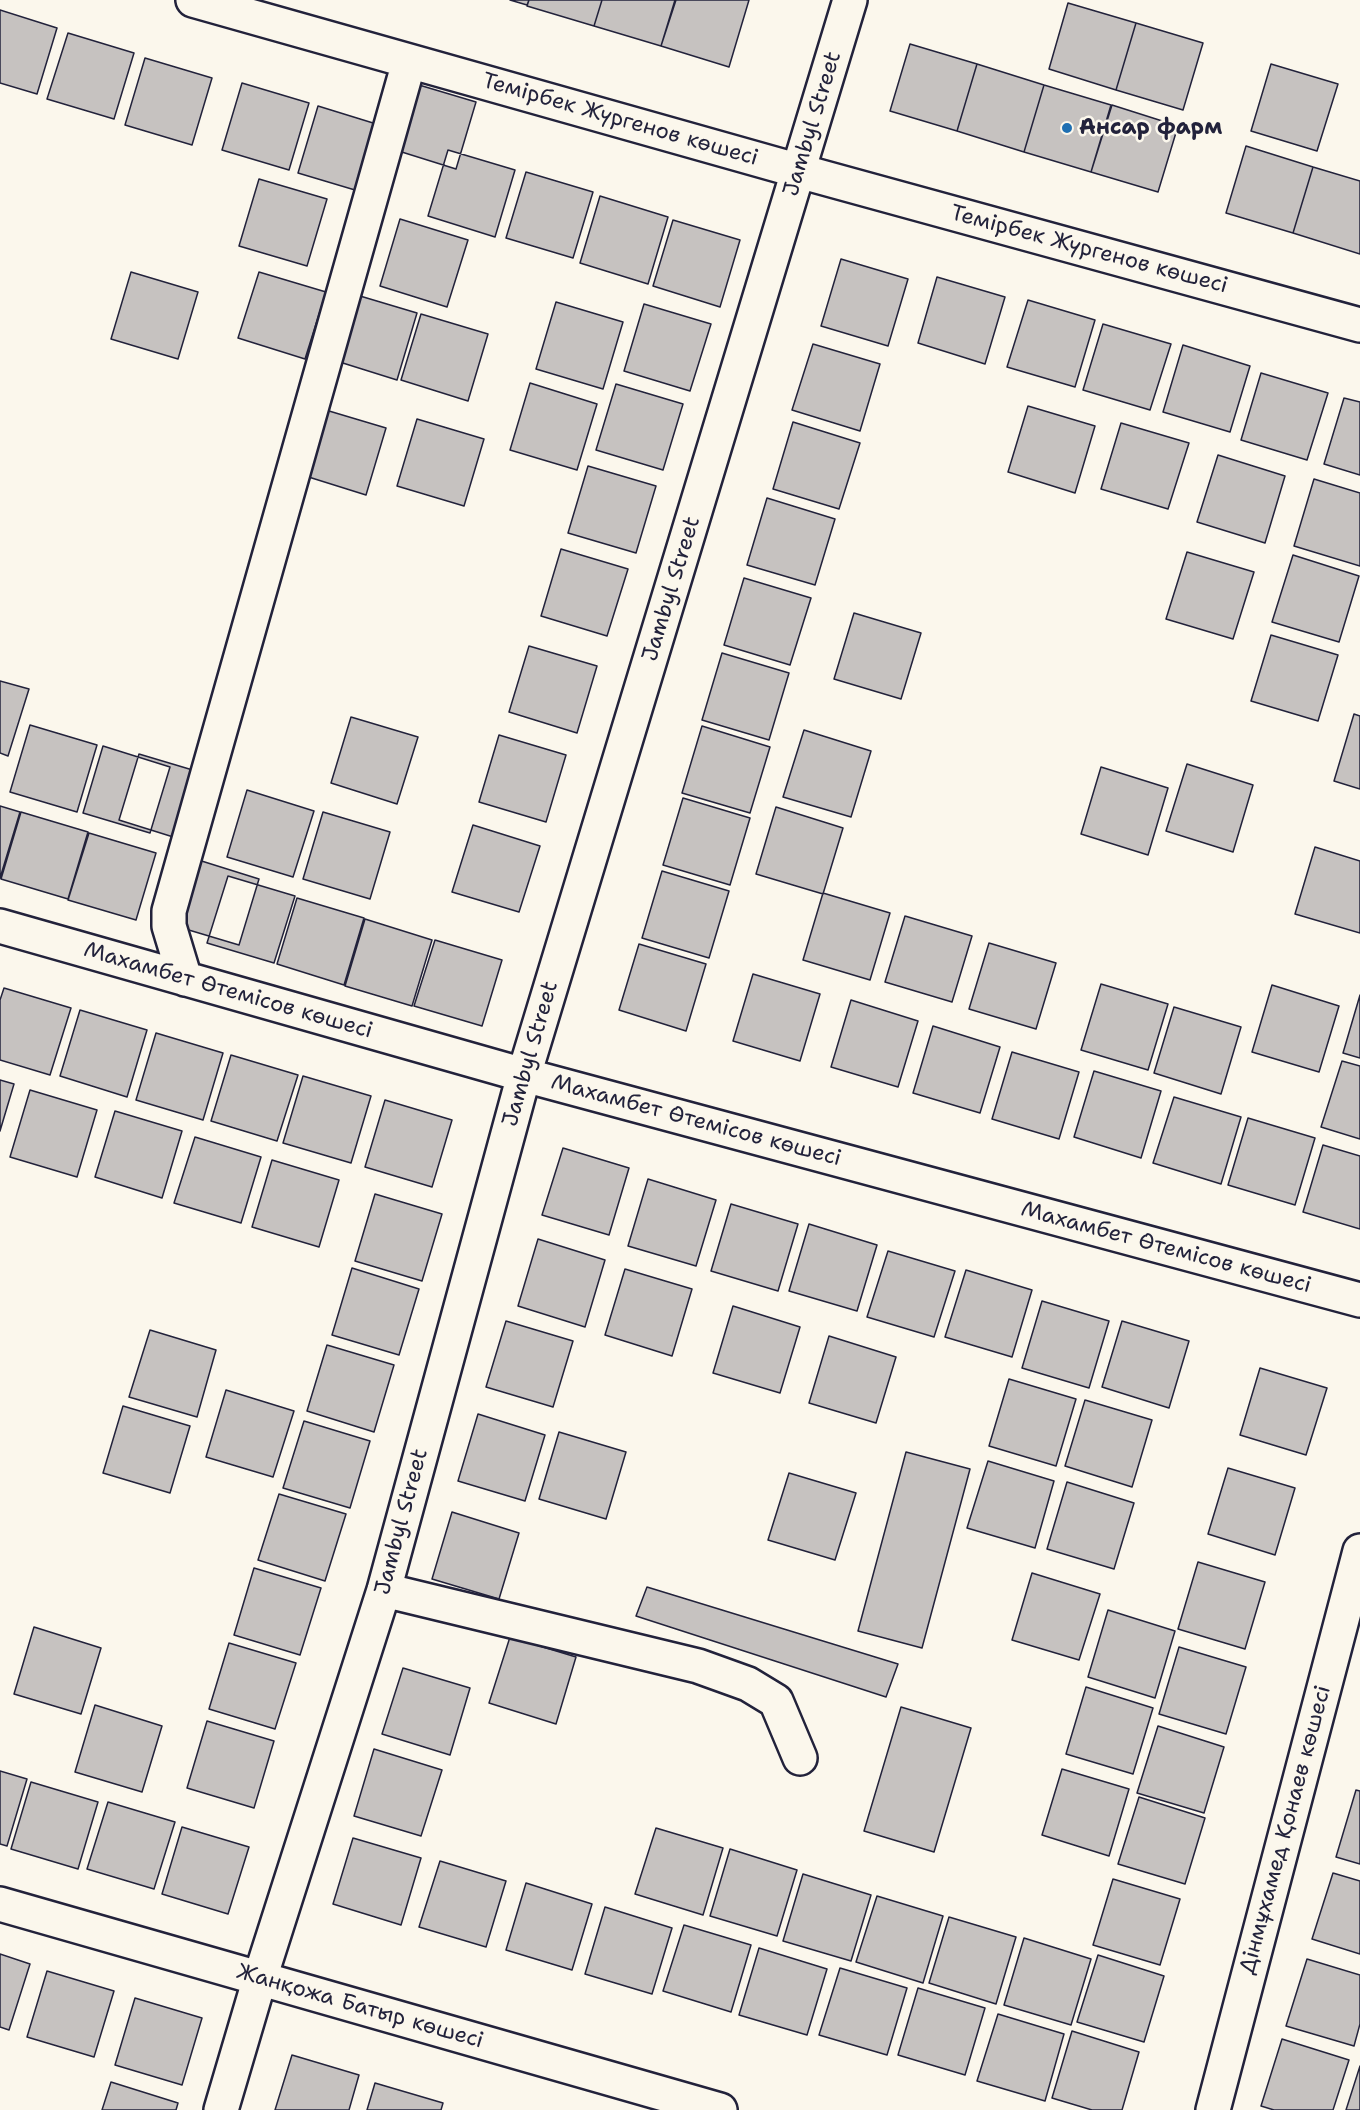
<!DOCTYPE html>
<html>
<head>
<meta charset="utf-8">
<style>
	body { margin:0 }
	canvas { display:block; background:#fbf7ec }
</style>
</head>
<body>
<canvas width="1360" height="2110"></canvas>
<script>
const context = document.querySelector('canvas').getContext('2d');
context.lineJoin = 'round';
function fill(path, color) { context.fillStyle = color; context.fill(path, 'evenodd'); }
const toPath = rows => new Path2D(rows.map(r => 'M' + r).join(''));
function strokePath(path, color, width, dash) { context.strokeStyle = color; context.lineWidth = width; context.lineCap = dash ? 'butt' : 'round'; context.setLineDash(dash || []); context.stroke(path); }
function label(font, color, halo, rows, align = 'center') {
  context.font = font + ' "Shantell Sans",sans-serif'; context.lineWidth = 5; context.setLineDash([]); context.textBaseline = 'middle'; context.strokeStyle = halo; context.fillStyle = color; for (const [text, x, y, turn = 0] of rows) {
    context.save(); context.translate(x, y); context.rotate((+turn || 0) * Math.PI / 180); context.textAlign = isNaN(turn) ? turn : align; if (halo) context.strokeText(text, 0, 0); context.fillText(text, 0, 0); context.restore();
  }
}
const building = toPath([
	[510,0,529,0,527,5,510,0],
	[529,0,602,0,594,26,527,6,529,0],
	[602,0,675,0,661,46,594,26,602,0],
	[676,0,749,0,729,67,661,46,676,0],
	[1068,3,1136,23,1116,90,1049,69,1068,3],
	[0,10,57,28,37,94,0,83,0,10],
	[1136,23,1203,43,1183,110,1116,90,1136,23],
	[68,33,134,53,114,119,47,99,68,33],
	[910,44,977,64,957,131,890,111,910,44],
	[145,58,212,78,192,145,125,125,145,58],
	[977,64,1044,85,1024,152,957,131,977,64],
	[1271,64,1338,84,1317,151,1251,131,1271,64],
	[409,82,476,102,456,169,389,148,409,82],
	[242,83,309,103,289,170,222,150,242,83],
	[1044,85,1111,105,1091,172,1024,152,1044,85],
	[1112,105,1178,126,1158,192,1091,172,1112,105],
	[318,106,386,127,365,193,298,173,318,106],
	[1246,146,1313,167,1293,233,1226,213,1246,146],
	[448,150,515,170,495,237,428,216,448,150],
	[1313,167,1360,181,1360,254,1293,233,1313,167],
	[526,172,593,192,573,258,506,238,526,172],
	[259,179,327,199,307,266,239,246,259,179],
	[600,196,668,217,648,284,580,263,600,196],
	[400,219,468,240,447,307,380,286,400,219],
	[673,220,740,240,720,307,653,286,673,220],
	[841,259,908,279,888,346,821,326,841,259],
	[131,272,198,292,178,359,111,339,131,272],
	[259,272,326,292,305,359,238,338,259,272],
	[937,277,1005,297,985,364,918,343,937,277],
	[350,293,417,313,397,380,330,359,350,293],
	[1028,300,1095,320,1075,387,1007,367,1028,300],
	[556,302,623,322,603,389,536,369,556,302],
	[644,304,711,324,690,391,624,371,644,304],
	[421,314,488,334,468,401,401,380,421,314],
	[1103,324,1171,344,1150,410,1083,390,1103,324],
	[813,344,880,364,860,431,792,410,813,344],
	[1183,345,1250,366,1230,432,1163,412,1183,345],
	[1261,373,1328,393,1307,460,1241,440,1261,373],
	[530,383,597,404,577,470,510,450,530,383],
	[616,384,683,404,663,470,596,450,616,384],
	[1344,398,1360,402,1360,475,1324,464,1344,398],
	[1028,406,1095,426,1075,493,1008,472,1028,406],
	[319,408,386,428,366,495,299,474,319,408],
	[417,419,484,439,464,506,397,486,417,419],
	[793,422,860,443,839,509,773,489,793,422],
	[1121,423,1189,443,1168,509,1101,489,1121,423],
	[1218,455,1285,476,1265,543,1197,522,1218,455],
	[588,466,656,486,636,553,568,533,588,466],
	[1314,479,1360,493,1360,566,1294,546,1314,479],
	[767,498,835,519,815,585,747,565,767,498],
	[561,549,628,569,607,636,541,616,561,549],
	[1187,552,1254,572,1233,639,1166,619,1187,552],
	[1293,555,1359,576,1339,642,1272,622,1293,555],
	[744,578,811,598,790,665,724,645,744,578],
	[854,613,921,633,901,699,834,679,854,613],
	[1271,635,1338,655,1318,721,1251,701,1271,635],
	[529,646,597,666,577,733,509,712,529,646],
	[722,653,789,673,769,740,702,720,722,653],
	[0,681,29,689,8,756,0,753,0,681],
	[1354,714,1360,716,1360,789,1334,781,1354,714],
	[351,717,418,737,397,804,331,783,351,717],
	[30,725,97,745,77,812,10,792,30,725],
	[702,726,770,747,750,813,682,793,702,726],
	[804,730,871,751,851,817,783,797,804,730],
	[499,735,566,755,546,822,479,802,499,735],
	[103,746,170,767,150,833,83,813,103,746],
	[139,754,206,774,186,841,119,820,139,754],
	[1187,764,1253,785,1233,852,1166,831,1187,764],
	[1101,767,1168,788,1148,855,1081,834,1101,767],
	[247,790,314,811,293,877,227,857,247,790],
	[683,798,750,818,730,885,663,865,683,798],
	[0,806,20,812,0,878,0,806],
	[776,807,843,828,823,894,756,874,776,807],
	[21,812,88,832,68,899,1,879,21,812],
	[323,812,390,832,370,899,303,879,323,812],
	[473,825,540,846,519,912,452,892,473,825],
	[89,833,156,853,136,920,68,900,89,833],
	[1315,847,1360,861,1360,933,1295,914,1315,847],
	[192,858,259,879,239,945,172,925,192,858],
	[662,871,729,891,709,958,642,938,662,871],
	[228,876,295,896,274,963,207,943,228,876],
	[823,893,890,913,870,980,803,960,823,893],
	[297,898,364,918,344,985,277,964,297,898],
	[905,916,972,936,952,1002,885,982,905,916],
	[365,919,432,940,412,1006,345,986,365,919],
	[435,940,502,960,482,1026,414,1006,435,940],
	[989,943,1056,963,1036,1029,969,1009,989,943],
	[639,944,706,964,686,1031,619,1010,639,944],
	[753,974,820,994,800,1061,733,1041,753,974],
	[1101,984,1168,1004,1148,1070,1081,1050,1101,984],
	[1272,985,1339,1006,1319,1072,1252,1052,1272,985],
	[4,988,71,1008,50,1075,0,1060,0,1000,4,988],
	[1360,995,1360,1058,1343,1053,1360,995],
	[851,1000,918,1021,898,1087,831,1067,851,1000],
	[1174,1007,1241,1027,1221,1094,1154,1073,1174,1007],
	[80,1010,147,1030,127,1097,60,1076,80,1010],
	[933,1026,1000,1047,980,1113,913,1093,933,1026],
	[156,1033,223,1053,203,1120,136,1100,156,1033],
	[1012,1052,1079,1072,1059,1139,992,1119,1012,1052],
	[231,1055,298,1075,277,1141,211,1121,231,1055],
	[1342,1061,1360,1066,1360,1139,1321,1127,1342,1061],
	[1094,1071,1161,1091,1141,1158,1074,1137,1094,1071],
	[303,1076,371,1096,351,1163,283,1143,303,1076],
	[0,1080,14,1084,0,1131,0,1080],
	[30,1090,97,1110,77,1177,10,1157,30,1090],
	[1174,1097,1241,1117,1221,1184,1153,1163,1174,1097],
	[385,1100,452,1120,432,1187,365,1167,385,1100],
	[115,1111,182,1131,162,1198,95,1177,115,1111],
	[1248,1118,1315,1138,1295,1205,1228,1185,1248,1118],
	[195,1137,261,1157,241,1223,174,1203,195,1137],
	[1323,1145,1360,1156,1360,1229,1303,1212,1323,1145],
	[563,1148,629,1168,609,1235,542,1215,563,1148],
	[272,1160,339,1180,319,1247,252,1227,272,1160],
	[648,1179,716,1200,696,1266,628,1246,648,1179],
	[375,1194,442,1214,422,1281,355,1261,375,1194],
	[731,1204,798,1224,778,1291,711,1271,731,1204],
	[809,1224,877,1245,857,1311,789,1291,809,1224],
	[538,1239,605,1260,585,1327,518,1306,538,1239],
	[888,1251,955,1271,934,1337,867,1317,888,1251],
	[352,1268,419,1289,399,1355,332,1335,352,1268],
	[625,1269,692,1289,672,1356,605,1335,625,1269],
	[966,1270,1032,1290,1012,1357,945,1337,966,1270],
	[1042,1301,1109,1321,1089,1388,1022,1368,1042,1301],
	[733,1306,800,1327,780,1393,713,1373,733,1306],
	[506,1321,573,1341,553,1407,486,1387,506,1321],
	[1122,1321,1189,1341,1169,1408,1102,1387,1122,1321],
	[150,1330,216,1350,197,1417,129,1397,150,1330],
	[829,1336,896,1357,876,1423,809,1403,829,1336],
	[327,1345,394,1365,374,1432,307,1411,327,1345],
	[1260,1368,1327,1388,1306,1455,1240,1435,1260,1368],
	[1009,1379,1076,1399,1056,1466,989,1446,1009,1379],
	[226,1390,294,1411,273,1477,206,1457,226,1390],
	[1085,1400,1152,1420,1132,1487,1065,1466,1085,1400],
	[123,1406,190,1426,170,1493,103,1473,123,1406],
	[478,1414,545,1435,525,1501,458,1481,478,1414],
	[304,1421,370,1441,350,1508,283,1488,304,1421],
	[559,1432,626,1452,606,1519,539,1499,559,1432],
	[906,1452,970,1469,922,1648,858,1631,906,1452],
	[988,1461,1054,1481,1035,1548,967,1528,988,1461],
	[1228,1468,1295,1488,1275,1555,1208,1534,1228,1468],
	[789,1473,856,1493,835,1560,768,1540,789,1473],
	[1067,1482,1134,1503,1114,1569,1047,1549,1067,1482],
	[279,1494,346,1514,325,1581,258,1560,279,1494],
	[452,1512,519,1533,499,1599,432,1579,452,1512],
	[1198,1562,1265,1582,1245,1649,1178,1629,1198,1562],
	[254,1568,321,1588,300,1655,234,1635,254,1568],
	[1032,1573,1100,1594,1079,1660,1012,1640,1032,1573],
	[647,1587,898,1664,886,1697,636,1616,647,1587],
	[1108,1610,1175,1631,1155,1698,1088,1677,1108,1610],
	[34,1627,101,1648,81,1714,14,1694,34,1627],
	[510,1637,576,1657,556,1724,489,1703,510,1637],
	[229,1643,296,1663,275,1729,209,1709,229,1643],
	[1179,1647,1246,1667,1226,1734,1159,1714,1179,1647],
	[403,1668,470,1688,450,1755,382,1734,403,1668],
	[1086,1687,1153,1708,1133,1774,1066,1754,1086,1687],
	[95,1705,162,1726,142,1792,75,1772,95,1705],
	[901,1707,971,1728,934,1852,864,1831,901,1707],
	[207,1721,274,1741,254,1808,187,1788,207,1721],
	[1158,1726,1224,1747,1204,1813,1137,1793,1158,1726],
	[374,1749,442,1770,421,1836,354,1816,374,1749],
	[1062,1769,1129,1789,1109,1856,1042,1835,1062,1769],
	[0,1771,27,1779,7,1846,0,1844,0,1771],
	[31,1782,98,1802,78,1869,11,1849,31,1782],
	[1356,1790,1360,1791,1360,1864,1336,1857,1356,1790],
	[1139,1797,1205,1818,1185,1884,1118,1864,1139,1797],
	[108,1802,175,1822,154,1889,87,1869,108,1802],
	[182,1827,249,1847,228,1914,162,1894,182,1827],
	[656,1828,723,1848,703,1915,635,1894,656,1828],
	[353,1838,421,1858,401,1925,333,1904,353,1838],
	[730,1849,797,1870,777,1936,710,1916,730,1849],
	[440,1861,506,1881,486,1947,419,1927,440,1861],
	[1333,1873,1360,1881,1360,1954,1312,1939,1333,1873],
	[803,1874,871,1895,851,1961,783,1941,803,1874],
	[1113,1879,1180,1899,1160,1965,1093,1945,1113,1879],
	[526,1883,592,1904,572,1970,506,1950,526,1883],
	[877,1896,943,1916,923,1983,856,1962,877,1896],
	[605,1907,672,1928,652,1994,585,1974,605,1907],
	[949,1917,1016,1937,996,2004,929,1983,949,1917],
	[684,1925,751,1945,731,2012,663,1991,684,1925],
	[1024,1938,1091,1959,1071,2025,1004,2005,1024,1938],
	[759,1948,827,1969,807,2035,739,2015,759,1948],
	[0,1954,30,1964,9,2030,0,2027,0,1954],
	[1098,1955,1164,1976,1144,2042,1077,2022,1098,1955],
	[1307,1959,1360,1975,1360,2024,1354,2046,1286,2026,1307,1959],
	[840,1968,907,1988,887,2055,819,2035,840,1968],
	[47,1971,114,1991,94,2057,27,2037,47,1971],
	[918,1988,985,2008,965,2075,898,2055,918,1988],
	[135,1998,202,2018,182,2085,115,2065,135,1998],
	[998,2014,1064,2034,1045,2101,977,2081,998,2014],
	[1072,2031,1139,2052,1122,2110,1092,2110,1052,2098,1072,2031],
	[1282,2039,1349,2060,1333,2110,1274,2110,1261,2106,1282,2039],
	[292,2055,359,2075,349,2110,275,2110,292,2055],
	[1360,2066,1360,2110,1346,2110,1360,2066],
	[111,2082,178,2103,176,2110,102,2110,111,2082],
	[375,2083,443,2103,441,2110,367,2110,375,2083]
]);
const street = toPath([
	[193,0,799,171,1360,325],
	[0,926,524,1075,1360,1300],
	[185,979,169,926,169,911,409,62],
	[384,1590,698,1666,748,1684,776,1701,800,1758],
	[221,2110,260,1978,384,1590,524,1075,850,0]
]);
const secondary = toPath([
	[0,1904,720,2110],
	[1213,2110,1360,1551]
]);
const markers = [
	[1067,128,6,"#1f6fb2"]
];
const streetNames = [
	["Темірбек Жүргенов көшесі",620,120,16],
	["Jambyl Street",813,124,-73],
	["Темірбек Жүргенов көшесі",1089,250,15],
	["Jambyl Street",672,589,-73],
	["Махамбет Өтемісов көшесі",228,991,16],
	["Jambyl Street",531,1054,-74],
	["Махамбет Өтемісов көшесі",696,1121,15],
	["Махамбет Өтемісов көшесі",1166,1248,15],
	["Jambyl Street",402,1522,-75],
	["Дінмұхамед Қонаев көшесі",1286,1830,-75],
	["Жанқожа Батыр көшесі",360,2007,16]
];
const poiNames = [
	["Ансар фарм",1079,128]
];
fill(building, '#c6c2c0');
strokePath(building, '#22223b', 1.5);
strokePath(street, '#22223b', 38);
strokePath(secondary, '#22223b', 38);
strokePath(street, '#fbf7ec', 33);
strokePath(secondary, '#fbf7ec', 33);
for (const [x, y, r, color] of markers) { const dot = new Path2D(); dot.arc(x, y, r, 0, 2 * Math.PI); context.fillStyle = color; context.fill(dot); strokePath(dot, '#fbf7ec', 2); }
label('22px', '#22223b', '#fbf7ec', streetNames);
label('bold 22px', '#22223b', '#fbf7ec', poiNames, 'left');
</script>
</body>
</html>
